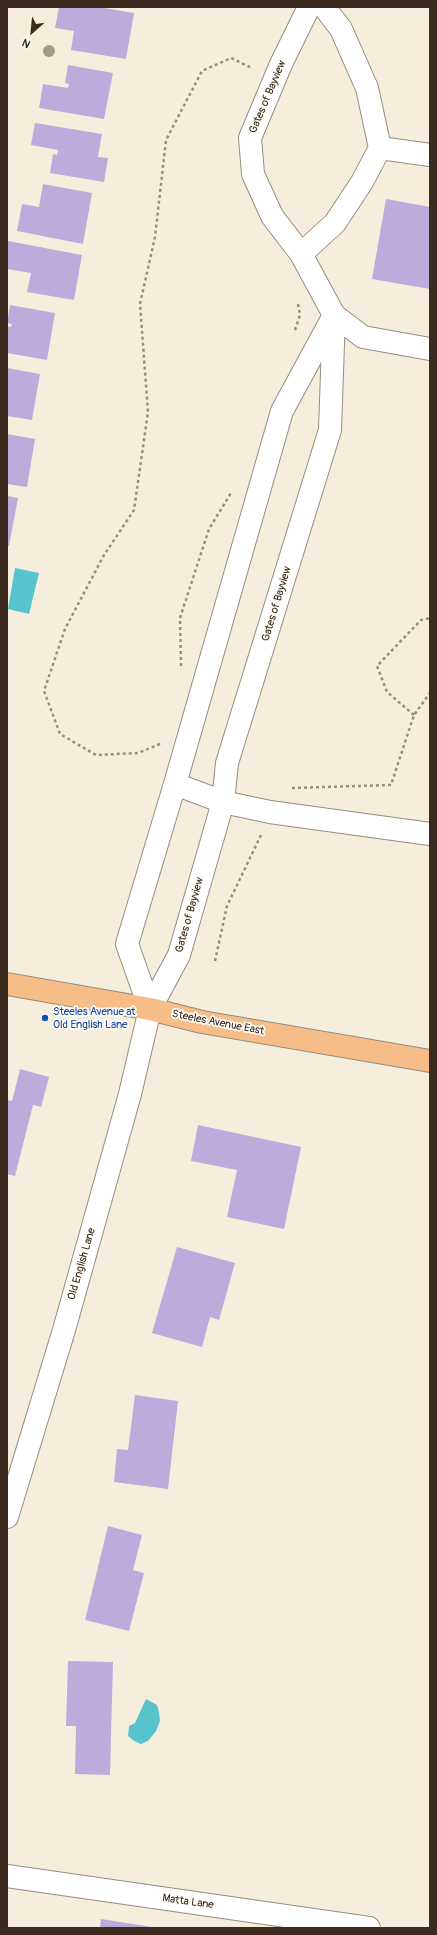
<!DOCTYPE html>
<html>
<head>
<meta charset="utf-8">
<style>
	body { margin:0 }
	#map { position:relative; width:437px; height:1935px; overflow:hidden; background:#f6eedd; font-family:Pangolin,sans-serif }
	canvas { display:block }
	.frame { position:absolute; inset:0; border:8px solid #3b2a1e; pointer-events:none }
	.north { position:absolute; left:12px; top:12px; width:40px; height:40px; -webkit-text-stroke:3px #fdfcf7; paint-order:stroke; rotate:207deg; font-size:11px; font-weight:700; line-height:16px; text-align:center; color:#3b2a1e }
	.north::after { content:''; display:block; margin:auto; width:14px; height:18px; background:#3b2a1e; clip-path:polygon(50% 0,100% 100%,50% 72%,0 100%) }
</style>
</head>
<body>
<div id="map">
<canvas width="437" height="1935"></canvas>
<div class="frame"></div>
<div class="north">N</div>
</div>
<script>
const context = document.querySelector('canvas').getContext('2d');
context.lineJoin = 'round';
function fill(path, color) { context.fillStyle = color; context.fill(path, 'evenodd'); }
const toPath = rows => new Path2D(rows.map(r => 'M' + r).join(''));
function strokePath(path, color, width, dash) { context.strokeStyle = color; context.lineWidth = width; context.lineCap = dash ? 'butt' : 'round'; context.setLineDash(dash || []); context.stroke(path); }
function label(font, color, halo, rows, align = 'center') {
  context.font = font + ' Pangolin,sans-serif'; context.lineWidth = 3.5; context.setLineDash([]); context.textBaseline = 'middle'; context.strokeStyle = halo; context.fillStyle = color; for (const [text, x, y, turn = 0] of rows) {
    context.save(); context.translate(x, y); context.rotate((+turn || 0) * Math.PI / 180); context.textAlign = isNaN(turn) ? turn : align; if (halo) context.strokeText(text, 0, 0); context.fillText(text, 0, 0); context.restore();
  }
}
const water = toPath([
	[15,568,39,573,29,614,8,609],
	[146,1699,157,1705,159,1712,160,1721,156,1731,148,1741,141,1744,134,1741,128,1736,129,1726,135,1723]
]);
const building = toPath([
	[59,7,98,7,134,13,126,59,71,50,74,31,55,28],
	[68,65,113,73,104,119,39,108,43,84,68,88,69,84,65,83],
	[35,123,102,134,98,157,108,158,104,182,50,173,53,154,57,155,58,150,31,145],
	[43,184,92,193,83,244,17,231,22,204,39,207],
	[386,199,430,207,430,289,372,279],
	[8,241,82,255,74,300,27,292,31,273,7,269],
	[10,305,55,313,47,360,7,353,7,327,11,327,12,324,7,323],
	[7,368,40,374,32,420,7,416],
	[7,434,35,439,27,487,7,484],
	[7,496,18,498,9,546,7,546],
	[20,1069,49,1077,41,1107,33,1105,15,1176,7,1174,7,1100,12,1101],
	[198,1125,301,1147,284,1229,227,1217,237,1170,191,1161],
	[177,1247,235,1263,219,1320,210,1317,202,1347,152,1333],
	[135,1395,178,1401,168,1489,114,1482,117,1449,128,1450],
	[108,1526,142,1535,133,1570,144,1573,129,1631,85,1620],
	[68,1661,113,1662,110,1775,75,1774,76,1726,66,1726],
	[101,1919,152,1927,152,1928,100,1928]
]);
const path = toPath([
	[295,330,300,315,298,304],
	[181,666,180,618,209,529,231,493],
	[414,715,387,692,377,666,421,620,430,618],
	[160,744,138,753,96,755,60,734,44,691,65,629,104,555,134,510,148,412,140,304,155,237,166,140,202,71,231,58,252,68],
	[292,788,391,785,414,715,430,693],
	[215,961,227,906,261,835]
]);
const minor = toPath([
	[380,148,430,155],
	[301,254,335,223,362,182,380,148,367,88,341,29,324,7],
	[334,315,363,337,430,349],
	[175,784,223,802,270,812,430,834],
	[150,1009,127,944,175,784,282,411,332,319],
	[7,1517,64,1330,130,1094,150,1009,179,955,223,802,227,763,330,430,334,315,301,254,272,216,253,174,250,138,281,64,309,7],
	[7,1876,369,1928]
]);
const major = toPath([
	[7,984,150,1009,202,1022,430,1061]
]);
const trees = [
	[49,51]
];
const markers = [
	[45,1018,4,"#1a4fb4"]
];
const streetNames = [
	["Gates of Bayview",268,97,-67],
	["Gates of Bayview",277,604,-73],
	["Gates of Bayview",190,915,-74],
	["Steeles Avenue East",218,1023,11],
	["Old English Lane",82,1264,-74],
	["Matta Lane",188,1902,8]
];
const transitNames = [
	["Steeles Avenue at",53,1012],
	["Old English Lane",53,1025]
];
fill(water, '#57c4cd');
fill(building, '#bcacdb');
strokePath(minor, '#988c7e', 24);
strokePath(major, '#988c7e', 24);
strokePath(path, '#988c7e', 2.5, [3, 3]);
strokePath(minor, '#fff', 22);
strokePath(major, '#f7bd88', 22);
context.fillStyle = '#a29d82';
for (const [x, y] of trees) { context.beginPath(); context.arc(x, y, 6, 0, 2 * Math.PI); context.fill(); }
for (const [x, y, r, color] of markers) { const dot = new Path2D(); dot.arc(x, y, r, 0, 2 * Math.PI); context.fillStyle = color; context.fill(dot); strokePath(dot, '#fdfcf7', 1.5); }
label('11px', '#3b2a1e', '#fdfcf7', streetNames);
label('11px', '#164399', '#fdfcf7', transitNames, 'left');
</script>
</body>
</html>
